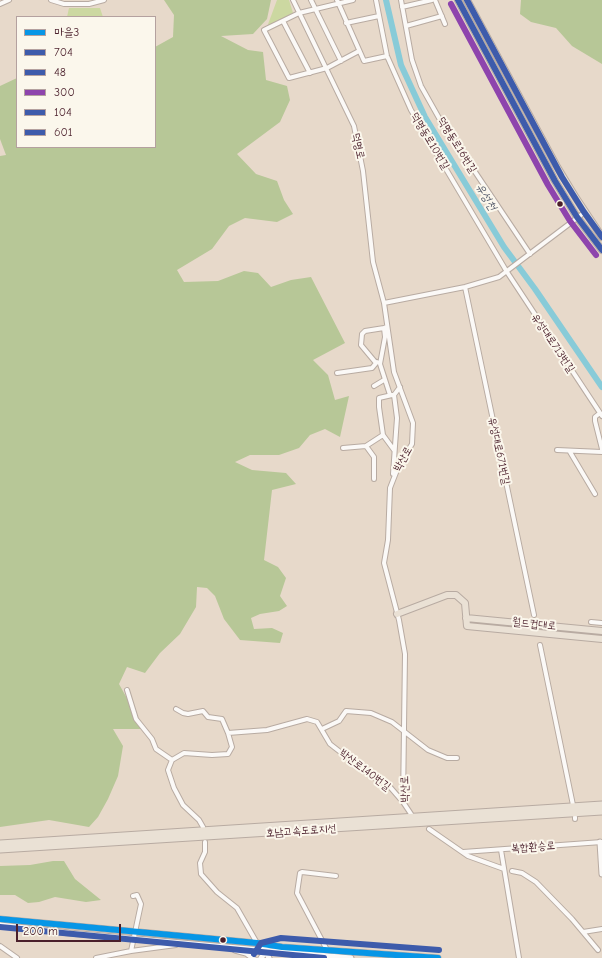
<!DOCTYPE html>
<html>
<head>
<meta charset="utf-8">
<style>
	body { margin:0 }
	#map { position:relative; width:602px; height:958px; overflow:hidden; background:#e7d9ca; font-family:"Comic Neue","Poor Story",sans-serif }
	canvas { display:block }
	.legend { position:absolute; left:16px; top:16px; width:140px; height:132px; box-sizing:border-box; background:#fbf7ec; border:1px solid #b4a19f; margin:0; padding:5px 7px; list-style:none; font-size:12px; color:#4a1f2b }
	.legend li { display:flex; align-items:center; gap:8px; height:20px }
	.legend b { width:20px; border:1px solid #b4a19f }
	.scale { position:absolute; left:16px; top:924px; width:105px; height:18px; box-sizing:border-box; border:2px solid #4a1f2b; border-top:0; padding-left:5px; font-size:12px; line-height:14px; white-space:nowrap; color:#4a1f2b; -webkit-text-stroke:3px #fbf7ec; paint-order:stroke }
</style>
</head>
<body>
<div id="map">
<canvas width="602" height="958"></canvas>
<ul class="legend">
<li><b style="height:5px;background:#0796e6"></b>마을3</li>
<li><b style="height:5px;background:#3d5bab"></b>704</li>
<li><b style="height:5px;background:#3d5bab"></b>48</li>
<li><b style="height:5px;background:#8e44ad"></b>300</li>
<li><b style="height:5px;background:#3d5bab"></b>104</li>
<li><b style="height:5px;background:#3d5bab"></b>601</li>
</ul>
<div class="scale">200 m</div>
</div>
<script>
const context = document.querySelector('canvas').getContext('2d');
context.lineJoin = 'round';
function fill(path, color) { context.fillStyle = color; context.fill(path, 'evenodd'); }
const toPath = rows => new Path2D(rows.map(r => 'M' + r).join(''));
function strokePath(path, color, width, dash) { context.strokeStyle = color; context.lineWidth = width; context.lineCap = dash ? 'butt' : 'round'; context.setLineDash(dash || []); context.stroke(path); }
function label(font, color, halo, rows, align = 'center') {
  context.font = font + ' "Comic Neue","Poor Story",sans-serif'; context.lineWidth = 4; context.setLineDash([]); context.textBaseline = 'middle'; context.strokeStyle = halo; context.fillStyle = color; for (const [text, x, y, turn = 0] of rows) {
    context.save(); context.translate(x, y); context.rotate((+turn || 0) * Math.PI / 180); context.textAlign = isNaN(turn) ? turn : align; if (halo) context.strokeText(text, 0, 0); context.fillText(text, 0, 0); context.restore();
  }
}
const green = toPath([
	[277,0,289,0,293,13,267,27],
	[69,8,100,8,103,17,67,17]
]);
const forest = toPath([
	[164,0,271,0,267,19,253,34,221,36,248,50,263,52,266,80,287,86,290,100,280,122,237,154,256,174,277,181,284,200,293,214,277,222,245,218,229,226,212,249,177,270,184,282,218,281,244,271,258,273,271,287,291,280,311,277,345,343,313,360,328,375,335,400,349,396,340,437,325,429,310,435,299,448,279,455,250,455,235,462,252,470,286,473,296,484,272,490,264,560,278,567,286,578,280,596,287,606,279,611,260,614,251,618,254,629,272,628,283,633,280,643,240,640,224,619,215,596,207,588,197,587,196,607,180,634,160,653,145,673,127,667,119,684,144,729,113,729,123,746,118,776,108,799,98,817,89,827,49,820,0,827,0,156,6,155,0,139,0,86,17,78,17,147,155,147,155,47,173,37,174,15],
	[521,0,602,0,602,64,572,46,556,28,531,22,520,14],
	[53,861,64,861,75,879,101,900,86,902,55,897,39,902,28,903,15,895,0,895,0,866,30,865]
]);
const river = toPath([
	[386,0,401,65,425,117,504,247,535,289,602,387]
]);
const minor = toPath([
	[51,0,64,4,89,4,104,0],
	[293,0,354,126,363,171,373,262,384,303,394,372,413,423,412,444,399,465,390,488,388,540,384,563,399,620,405,654,403,802,411,814],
	[311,0,341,61],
	[337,0,364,61,387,56],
	[353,0,299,13,264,30,289,78,327,68,359,51],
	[376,0,387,56,411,110,507,272,602,416],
	[401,0,412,60,421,86,439,118,530,254],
	[435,0,445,24],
	[0,4,9,0],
	[402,7,432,0],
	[283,21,310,73],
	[346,23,379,16],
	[406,26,442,16],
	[465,287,534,615],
	[384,303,465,287,499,277,585,212],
	[387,327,384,328,385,337,380,364,390,395],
	[376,363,361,345,362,334,365,331,384,328],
	[337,373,372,368,377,362],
	[374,386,384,380],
	[392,395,379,398,379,407,383,435,394,450],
	[600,413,595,417,595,421,602,449],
	[366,446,374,457,374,479],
	[343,448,366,446,383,435],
	[557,450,602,452],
	[570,452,595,494],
	[393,474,397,418,394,395,400,387],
	[591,622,602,623],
	[540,645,573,805],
	[127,690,136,719,152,739,156,749,172,760],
	[176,709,183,713,188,714,203,711,208,717,222,719,228,733],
	[322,729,339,721,346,711,371,713,392,722,428,750,447,758,457,758],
	[575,817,575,819],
	[203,827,199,820,183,805,174,788,168,770,172,760,184,753,212,755,228,754,232,747,228,733,267,730,307,719,317,722,330,744,370,775,390,787,403,802],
	[429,829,468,856,504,869],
	[205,842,205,852,200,863,201,874,217,892,237,908,257,943],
	[501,850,519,958],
	[463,852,602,842],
	[512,871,522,873,536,882,572,919,598,950],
	[583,932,602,929],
	[0,946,17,958],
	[327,950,297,893,300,873,302,872,336,876],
	[131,951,141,904,137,895,133,896],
	[96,958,131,951,176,945,179,943]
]);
const tertiary = toPath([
	[600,842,602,874],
	[0,919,257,943,282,947,438,958],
	[0,925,69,933,351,958],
	[264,948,269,958],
	[235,950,246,953,253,958],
	[261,958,267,950]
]);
const primary = toPath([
	[458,0,555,181,577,217,602,250],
	[467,0,556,165,576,198,602,237],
	[397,614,447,595,456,595,465,603,467,626,602,639],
	[466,618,602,631]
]);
const motorway = toPath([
	[0,844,602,805],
	[0,849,602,811]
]);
const bus1 = toPath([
	[0,919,257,943,282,947,438,958]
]);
const bus2 = toPath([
	[0,927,324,958]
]);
const bus3 = toPath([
	[458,0,555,181,577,217,602,250]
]);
const bus4 = toPath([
	[451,4,548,185,570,221,596,255]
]);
const bus5 = toPath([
	[467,0,562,177,584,212,602,237]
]);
const bus6 = toPath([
	[254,954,261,943,281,938,439,950]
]);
const markers = [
	[560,204,3.5,"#4a1f2b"],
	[223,940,3.5,"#4a1f2b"]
];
const streetNames = [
	["덕명동로10번길",430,141,59],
	["덕명동로16번길",457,145,58],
	["덕명로",358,146,78],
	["유성대로713번길",553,343,56],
	["유성대로671번길",499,451,78],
	["박산로",403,459,-61],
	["월드컵대로",534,624,6],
	["박산로140번길",365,770,37],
	["박산로",405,789,-91],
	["호남고속도로지선",301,831,-4],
	["복합환승로",533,847,-4]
];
const waterNames = [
	["유성천",486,197,59]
];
fill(green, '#ccd8a1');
fill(forest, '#b7c797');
strokePath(river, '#88cbd8', 6);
strokePath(minor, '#b8aba2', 6);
strokePath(tertiary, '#b8aba2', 7);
strokePath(primary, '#b8aba2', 8);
strokePath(motorway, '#b8aba2', 9);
strokePath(minor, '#fbf9f7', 4);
strokePath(tertiary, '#fbf9f7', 5);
strokePath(primary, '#eae1d5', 6);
strokePath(motorway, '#eae1d5', 7);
strokePath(bus1, '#0796e6', 6);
strokePath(bus2, '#3d5bab', 6);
strokePath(bus3, '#3d5bab', 6);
strokePath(bus4, '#8e44ad', 6);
strokePath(bus5, '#3d5bab', 6);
strokePath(bus6, '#3d5bab', 6);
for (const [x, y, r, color] of markers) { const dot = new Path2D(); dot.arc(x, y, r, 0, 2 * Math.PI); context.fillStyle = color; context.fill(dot); strokePath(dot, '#fbf7ec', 1.5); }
label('11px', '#4a1f2b', '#fbf7ec', streetNames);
label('italic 12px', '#52596a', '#fbf7ec', waterNames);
</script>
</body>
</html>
